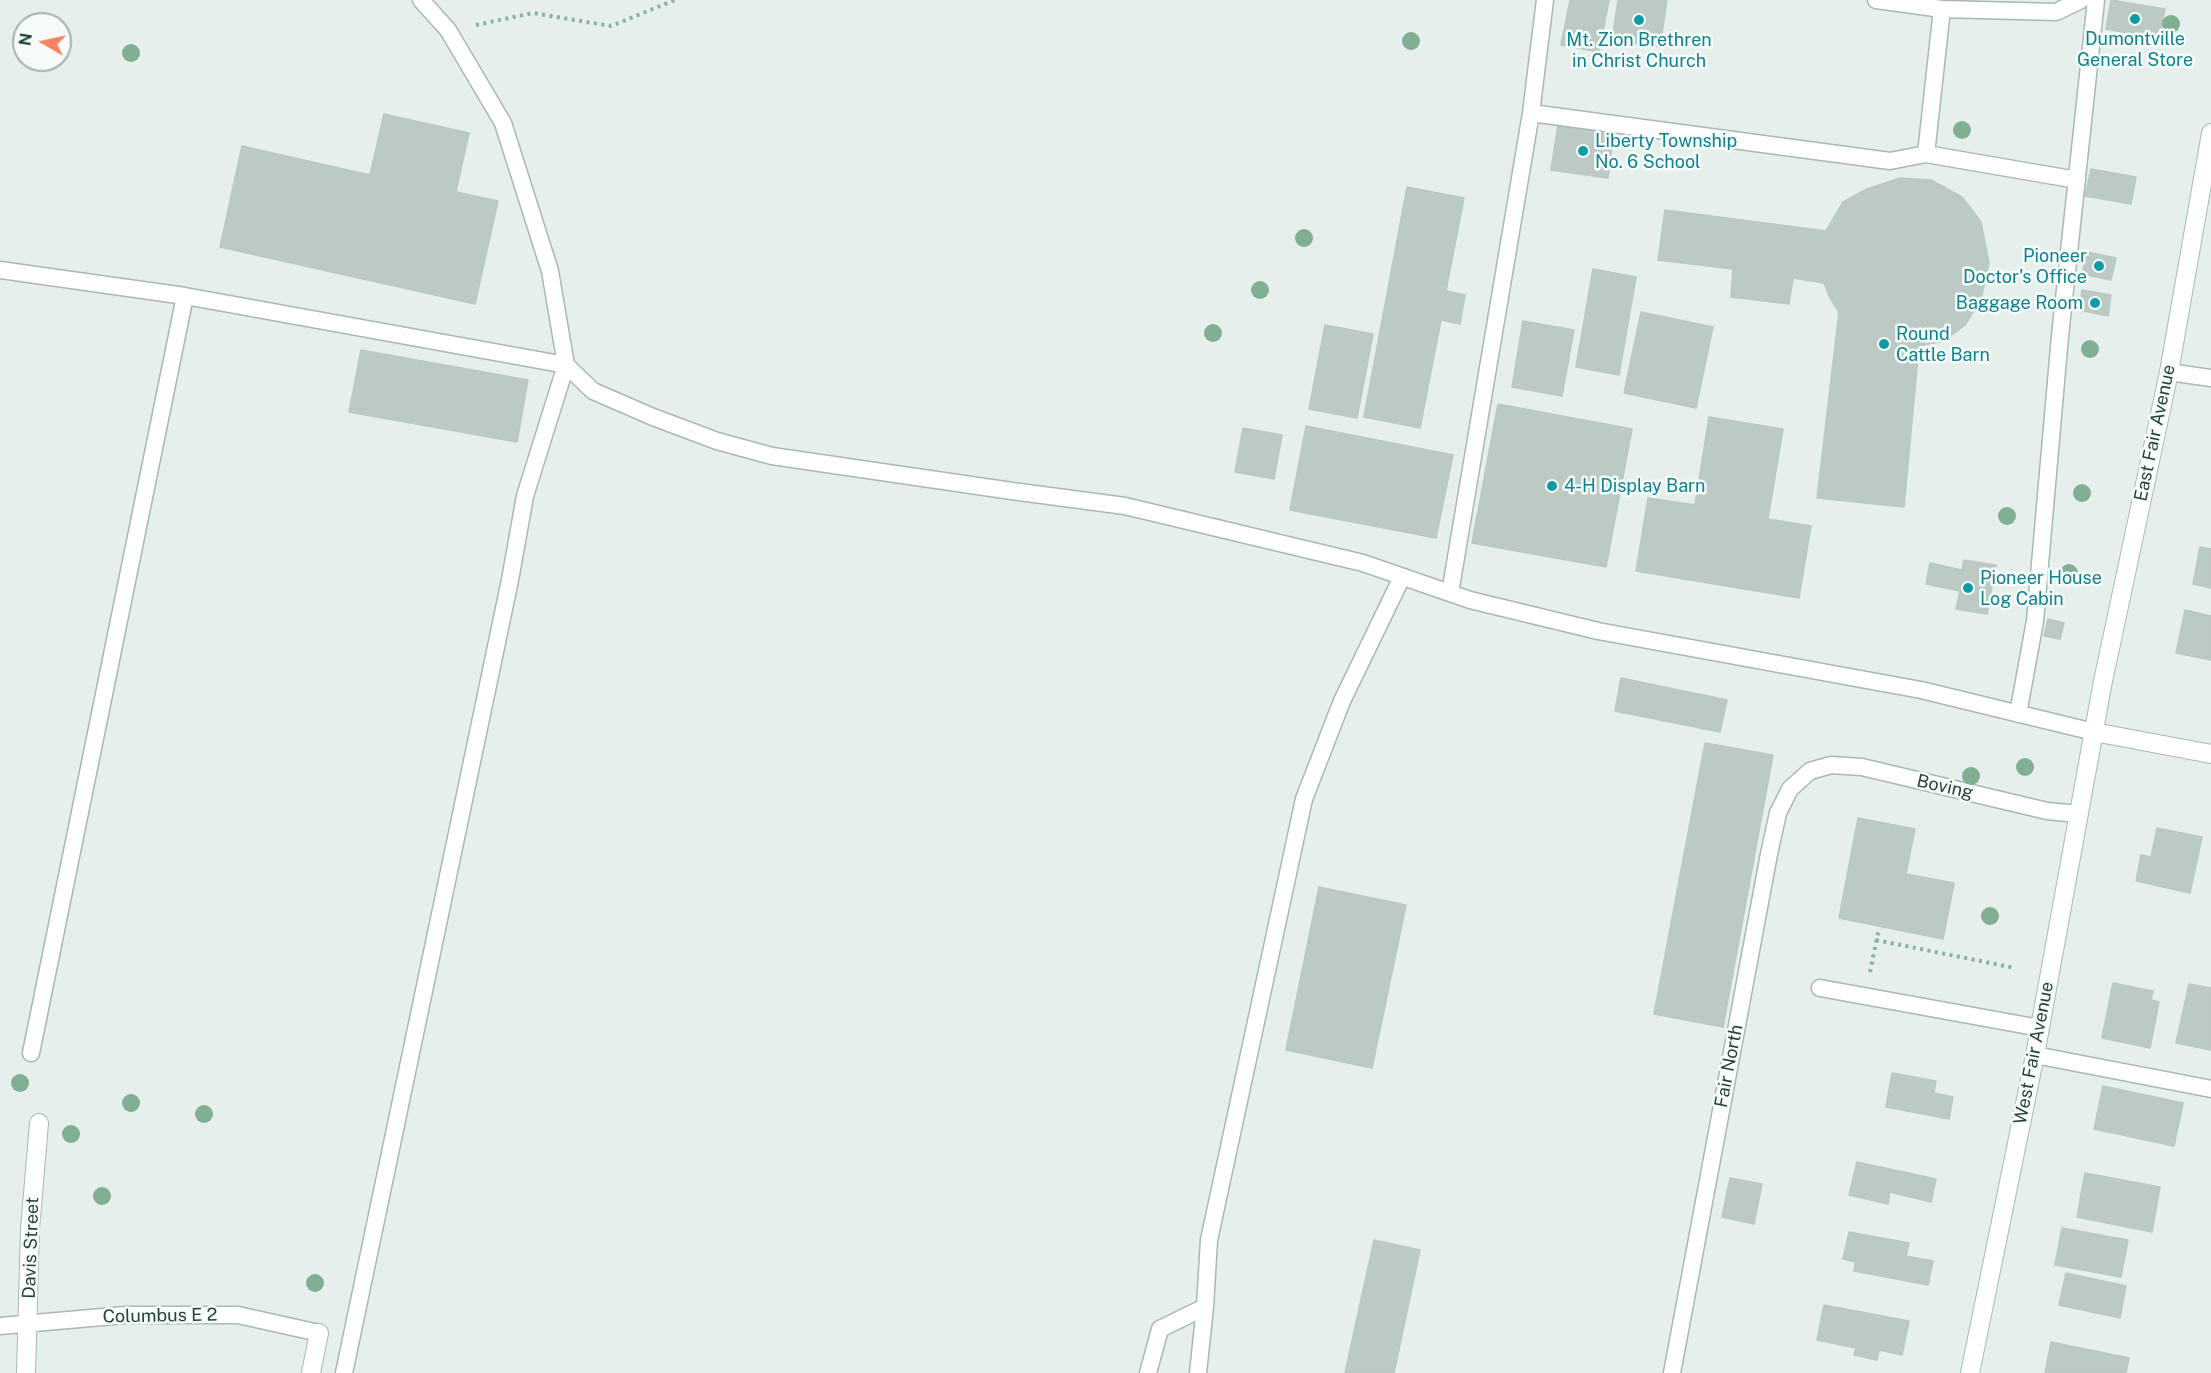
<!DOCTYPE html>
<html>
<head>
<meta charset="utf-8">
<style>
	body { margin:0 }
	#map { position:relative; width:2211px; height:1373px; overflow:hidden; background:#e6efeb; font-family:"Public Sans",sans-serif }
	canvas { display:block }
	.north { position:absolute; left:12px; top:12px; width:60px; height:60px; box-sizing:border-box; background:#f7fbf9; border:2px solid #a3b1ad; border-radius:50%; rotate:279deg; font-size:16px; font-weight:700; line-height:24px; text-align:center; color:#24423a }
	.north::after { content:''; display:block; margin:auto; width:21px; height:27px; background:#f4845f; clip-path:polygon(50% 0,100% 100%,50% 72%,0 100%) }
</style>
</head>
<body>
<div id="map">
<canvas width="2211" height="1373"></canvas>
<div class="north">N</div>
</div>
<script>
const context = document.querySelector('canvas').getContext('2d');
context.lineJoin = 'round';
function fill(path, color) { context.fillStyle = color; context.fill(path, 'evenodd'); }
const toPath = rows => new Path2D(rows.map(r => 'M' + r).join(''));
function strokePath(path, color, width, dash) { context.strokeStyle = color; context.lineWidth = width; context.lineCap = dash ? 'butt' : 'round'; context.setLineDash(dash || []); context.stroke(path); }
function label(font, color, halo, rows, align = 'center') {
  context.font = font + ' "Public Sans",sans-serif'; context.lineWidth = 5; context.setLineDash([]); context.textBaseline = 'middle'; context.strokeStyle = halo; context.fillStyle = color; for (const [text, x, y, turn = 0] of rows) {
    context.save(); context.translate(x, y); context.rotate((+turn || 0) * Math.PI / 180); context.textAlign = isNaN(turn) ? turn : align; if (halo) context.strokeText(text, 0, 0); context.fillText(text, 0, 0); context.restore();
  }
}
const building = toPath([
	[1570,0,1609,0,1599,52,1561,45,1570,0],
	[1618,0,1667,0,1660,47,1612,40,1618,0],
	[2111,0,2165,9,2159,39,2106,29,2111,0],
	[384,114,469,133,456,192,498,201,475,304,220,247,242,146,370,175,384,114],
	[1558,124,1614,132,1608,178,1551,170,1558,124],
	[2091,169,2136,177,2131,204,2085,196,2091,169],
	[1900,178,1931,180,1962,197,1981,222,1989,263,1981,299,1965,325,1944,341,1919,346,1904,507,1817,498,1839,312,1830,298,1824,283,1793,278,1789,304,1731,297,1733,269,1658,260,1665,210,1826,231,1843,202,1867,189,1900,178],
	[1407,187,1464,198,1446,291,1465,295,1460,324,1441,320,1420,428,1364,417,1407,187],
	[2087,252,2116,258,2111,280,2082,274,2087,252],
	[1593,269,1636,277,1619,375,1576,367,1593,269],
	[2082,290,2111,295,2108,316,2079,310,2082,290],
	[1641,312,1713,327,1696,408,1624,393,1641,312],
	[1523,321,1574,330,1562,396,1512,387,1523,321],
	[1325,325,1373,334,1357,418,1309,409,1325,325],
	[361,350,528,380,517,442,349,412,361,350],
	[1498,404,1632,429,1606,567,1472,543,1498,404],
	[1709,417,1783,429,1768,519,1811,526,1799,598,1636,571,1648,498,1695,505,1709,417],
	[1306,426,1453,455,1436,538,1290,510,1306,426],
	[1243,428,1282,435,1274,479,1235,472,1243,428],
	[2200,547,2211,549,2211,588,2193,584,2200,547],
	[1964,560,1996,565,1987,614,1956,609,1960,591,1926,584,1930,563,1962,570,1964,560],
	[2185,610,2211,616,2211,660,2176,653,2185,610],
	[2048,619,2064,623,2060,639,2044,636,2048,619],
	[1621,678,1727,700,1720,732,1615,711,1621,678],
	[1705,743,1773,755,1723,1027,1654,1014,1705,743],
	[1858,818,1915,829,1906,874,1954,883,1943,939,1839,918,1858,818],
	[2157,828,2202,837,2190,893,2136,881,2141,855,2151,857,2157,828],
	[1319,887,1406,905,1372,1068,1286,1050,1319,887],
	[2113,983,2153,991,2151,1000,2159,1002,2150,1048,2102,1038,2113,983],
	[2189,984,2211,988,2211,1050,2176,1043,2189,984],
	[1892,1073,1936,1081,1934,1093,1953,1097,1949,1119,1886,1107,1892,1073],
	[2103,1086,2183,1103,2174,1146,2094,1129,2103,1086],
	[1857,1162,1936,1179,1931,1202,1890,1192,1888,1204,1849,1195,1857,1162],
	[2085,1173,2160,1187,2152,1232,2077,1217,2085,1173],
	[1730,1178,1762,1184,1754,1224,1722,1217,1730,1178],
	[2062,1228,2128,1240,2121,1277,2055,1265,2062,1228],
	[1849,1232,1909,1243,1906,1256,1933,1261,1928,1285,1854,1271,1855,1262,1843,1259,1849,1232],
	[1374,1240,1420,1250,1394,1373,1345,1373,1374,1240],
	[2066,1273,2126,1286,2120,1318,2059,1305,2066,1273],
	[1824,1305,1909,1321,1902,1355,1879,1350,1877,1360,1854,1355,1856,1348,1817,1340,1824,1305],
	[2051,1342,2129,1358,2126,1373,2045,1373,2051,1342]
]);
const path = toPath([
	[476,25,533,13,611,26,675,0],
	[1876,940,2015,968],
	[1870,972,1879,928]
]);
const service = toPath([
	[1942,9,2056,12,2081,0],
	[1531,113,1890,161,1926,154,1942,9,1876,0],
	[1926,154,2077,180],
	[0,270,185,296,566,365,593,391,653,417,717,441,772,456,1012,491,1125,506,1363,563,1470,600,1598,631,1921,690,2094,732],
	[2169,372,2211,378],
	[1450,593,1531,113,1545,0],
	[2018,714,2035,621,2060,336,2096,0],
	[1820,988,2040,1028],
	[31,1053,185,296],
	[2035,1055,2211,1089],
	[0,1326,125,1315,238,1315,319,1333],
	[344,1373,510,580,525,496,566,365,550,271,503,123,448,30,421,0],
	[1148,1373,1160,1329,1205,1307],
	[1198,1373,1205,1307,1209,1240,1304,799,1342,701,1402,577],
	[1672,1373,1769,854,1778,813,1790,789,1810,771,1831,765,1862,767,2047,811,2079,814]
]);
const minor = toPath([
	[26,1373,30,1229,39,1123],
	[311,1373,319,1333]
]);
const tertiary = toPath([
	[2094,732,2211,754]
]);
const secondary = toPath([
	[1970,1373,2035,1055,2103,681,2169,372,2211,133]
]);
const trees = [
	[2171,24],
	[1411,41],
	[131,53],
	[1962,130],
	[1304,238],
	[1260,290],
	[1213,333],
	[2090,349],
	[2082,493],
	[2007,516],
	[2069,573],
	[2025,767],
	[1971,776],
	[1990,916],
	[20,1083],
	[131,1103],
	[204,1114],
	[71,1134],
	[102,1196],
	[315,1283]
];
const markers = [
	[2135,19,6,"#0f9aa8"],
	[1639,20,6,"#0f9aa8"],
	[1583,151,6,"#0f9aa8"],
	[2099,266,6,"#0f9aa8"],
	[2095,303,6,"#0f9aa8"],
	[1884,344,6,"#0f9aa8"],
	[1552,486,6,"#0f9aa8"],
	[1968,588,6,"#0f9aa8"]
];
const cultureNames = [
	["Dumontville",2135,39,"center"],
	["General Store",2135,60,"center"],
	["Mt. Zion Brethren",1639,40,"center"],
	["in Christ Church",1639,61,"center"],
	["Liberty Township",1595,141],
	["No. 6 School",1595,162],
	["Pioneer",2087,256,"right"],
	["Doctor's Office",2087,277,"right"],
	["Baggage Room",2083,303,"right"],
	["Round",1896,334],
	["Cattle Barn",1896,355],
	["4-H Display Barn",1564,486],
	["Pioneer House",1980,578],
	["Log Cabin",1980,599]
];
const streetNames = [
	["East Fair Avenue",2155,433,-78],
	["Boving",1945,787,13],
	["West Fair Avenue",2034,1053,-79],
	["Fair North",1729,1066,-79],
	["Davis Street",31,1248,-88],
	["Columbus E 2",160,1316,-1]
];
fill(building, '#bbcac4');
strokePath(building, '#b8c9c2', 1.5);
strokePath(service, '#a8b8b2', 19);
strokePath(minor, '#a8b8b2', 20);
strokePath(tertiary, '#a8b8b2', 20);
strokePath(secondary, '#a4bbb3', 20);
strokePath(path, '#86b3a5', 4, [3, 4.5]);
strokePath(service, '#fff', 16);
strokePath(minor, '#fff', 18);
strokePath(tertiary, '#fff', 18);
strokePath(secondary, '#fff', 18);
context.fillStyle = '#80af93';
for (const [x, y] of trees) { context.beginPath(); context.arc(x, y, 9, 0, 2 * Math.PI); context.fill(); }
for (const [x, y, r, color] of markers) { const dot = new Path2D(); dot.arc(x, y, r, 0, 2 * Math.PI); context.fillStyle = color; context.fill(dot); strokePath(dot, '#f7fbf9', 2); }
label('18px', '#0d838f', '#f7fbf9', cultureNames, 'left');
label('18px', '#24423a', '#f7fbf9', streetNames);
</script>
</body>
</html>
